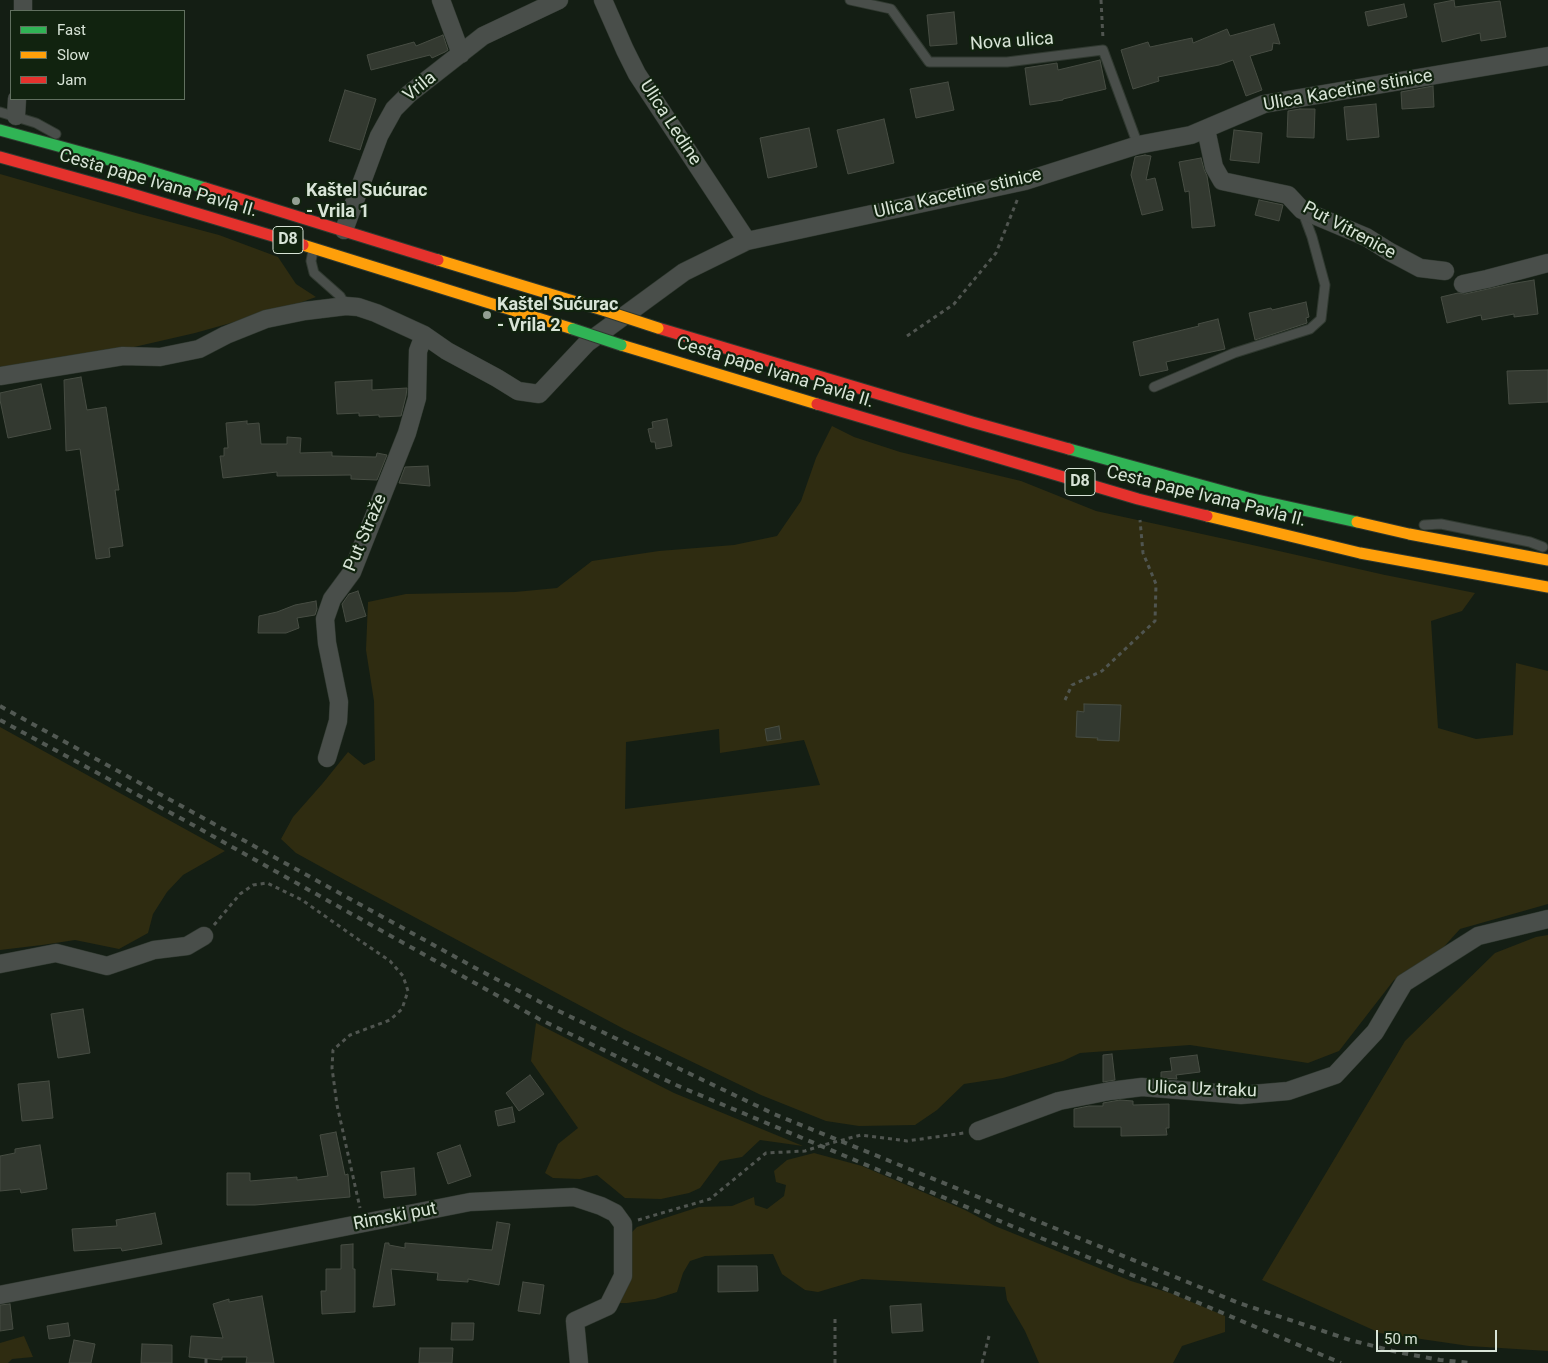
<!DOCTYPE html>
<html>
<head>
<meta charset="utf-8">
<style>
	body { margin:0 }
	#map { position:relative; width:1548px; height:1363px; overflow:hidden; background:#141e14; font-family:Roboto,sans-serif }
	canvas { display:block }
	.legend { position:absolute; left:10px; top:10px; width:175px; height:90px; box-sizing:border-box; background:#11230f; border:1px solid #61705f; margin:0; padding:6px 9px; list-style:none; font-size:15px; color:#d8e4d7 }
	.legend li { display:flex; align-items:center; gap:10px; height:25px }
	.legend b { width:25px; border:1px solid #61705f }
	.scale { position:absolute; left:1376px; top:1330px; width:121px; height:22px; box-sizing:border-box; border:2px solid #d8e4d7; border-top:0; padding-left:6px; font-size:15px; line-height:18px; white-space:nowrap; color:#d8e4d7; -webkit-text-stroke:4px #11230f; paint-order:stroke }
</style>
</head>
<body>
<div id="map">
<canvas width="1548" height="1363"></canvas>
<ul class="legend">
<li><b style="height:6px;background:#30b455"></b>Fast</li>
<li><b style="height:6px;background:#ff9f0a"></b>Slow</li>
<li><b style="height:6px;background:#e5322d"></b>Jam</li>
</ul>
<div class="scale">50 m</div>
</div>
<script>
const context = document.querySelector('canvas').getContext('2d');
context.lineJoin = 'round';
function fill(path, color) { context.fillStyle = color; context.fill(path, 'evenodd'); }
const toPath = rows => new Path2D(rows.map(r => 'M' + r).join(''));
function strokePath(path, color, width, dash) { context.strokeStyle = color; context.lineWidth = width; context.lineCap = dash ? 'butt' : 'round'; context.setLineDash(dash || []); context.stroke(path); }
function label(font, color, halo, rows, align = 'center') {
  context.font = font + ' Roboto,sans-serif'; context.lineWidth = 4.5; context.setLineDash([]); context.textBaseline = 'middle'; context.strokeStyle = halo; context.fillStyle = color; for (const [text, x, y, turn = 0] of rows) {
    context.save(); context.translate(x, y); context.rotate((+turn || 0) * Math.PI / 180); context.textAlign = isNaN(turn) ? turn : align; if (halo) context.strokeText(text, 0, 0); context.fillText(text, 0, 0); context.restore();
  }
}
const green = toPath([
	[0,174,136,213,219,235,278,257,296,284,316,297,288,307,195,333,121,350,0,367],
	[832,426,854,437,900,452,1021,481,1096,511,1248,544,1385,575,1475,593,1462,611,1431,621,1438,728,1476,739,1513,735,1516,663,1548,671,1548,904,1460,929,1441,950,1394,980,1339,1051,1308,1063,1190,1045,1080,1053,1063,1061,1003,1078,964,1084,937,1110,915,1125,859,1126,826,1121,761,1095,624,1029,345,880,296,853,281,839,293,817,323,783,348,752,364,765,375,760,374,701,366,650,368,602,406,594,515,592,557,588,592,561,659,551,734,545,777,536,801,501,816,458],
	[719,729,720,753,804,740,820,785,625,809,626,742],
	[0,727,225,851,183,875,167,892,153,914,148,933,119,949,75,940,42,945,0,950],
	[1548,935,1548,1351,1469,1346,1380,1333,1262,1280,1405,1041,1495,953,1536,937],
	[536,1023,674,1093,803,1146,760,1140,742,1157,720,1161,700,1188,689,1193,661,1199,625,1198,597,1175,580,1179,553,1178,545,1173,558,1144,578,1128,531,1061],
	[814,1153,862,1166,965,1210,995,1226,1131,1281,1170,1293,1225,1316,1225,1332,1182,1346,1173,1363,1039,1363,1025,1331,1007,1300,1005,1287,862,1279,818,1292,805,1290,782,1274,773,1254,705,1256,690,1261,683,1273,677,1292,655,1299,627,1303,618,1303,632,1272,630,1234,637,1227,699,1207,732,1206,754,1197,755,1205,767,1209,784,1196,786,1185,776,1182,774,1171,787,1160],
	[24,1336,33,1357,12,1359,8,1363,0,1363,0,1343]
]);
const building = toPath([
	[1454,0,1455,7,1500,1,1506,37,1481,41,1480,33,1442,42,1434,4,1454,0],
	[1404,4,1407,17,1368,26,1365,12,1404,4],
	[954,12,957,44,930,46,927,15,954,12],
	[1274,24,1280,44,1273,43,1272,50,1250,56,1262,90,1246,96,1233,60,1219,65,1158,77,1159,81,1133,89,1121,50,1148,42,1150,47,1192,38,1193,43,1227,29,1230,36,1274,24],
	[443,35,448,50,445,52,432,58,430,55,371,70,367,55,414,42,416,46,443,35],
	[1100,60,1106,89,1063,99,1063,100,1030,105,1025,68,1057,63,1058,70,1100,60],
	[948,82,954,110,916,118,910,89,948,82],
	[1433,86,1434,107,1402,109,1401,92,1433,86],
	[345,90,376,99,360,150,329,141,345,90],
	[1376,104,1379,137,1347,140,1344,107,1376,104],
	[1300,109,1315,109,1314,138,1287,137,1288,111,1300,109],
	[884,119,894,163,848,174,837,130,884,119],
	[809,128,817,167,768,178,760,138,809,128],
	[1234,130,1262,133,1259,163,1230,160,1234,130],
	[1145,155,1151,156,1146,180,1155,178,1163,210,1142,215,1131,175,1135,157,1145,155],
	[1201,158,1204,169,1207,176,1215,226,1192,228,1189,191,1185,192,1179,162,1201,158],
	[1259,200,1283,205,1279,221,1255,215,1259,200],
	[1534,280,1538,314,1514,317,1514,314,1482,320,1481,315,1447,323,1441,297,1458,293,1465,294,1510,284,1534,280],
	[1306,302,1309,317,1306,318,1307,323,1255,340,1249,313,1271,308,1272,310,1306,302],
	[1218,319,1225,349,1166,362,1168,370,1140,376,1133,342,1199,326,1198,324,1218,319],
	[1548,370,1548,402,1509,404,1507,371,1548,370],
	[81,377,87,410,106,407,119,490,115,490,123,546,109,548,110,557,96,559,80,449,66,451,64,380,81,377],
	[372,380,372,390,407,388,406,396,401,416,379,417,379,415,359,416,359,413,337,414,335,382,372,380],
	[41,384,51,429,8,438,0,400,0,393,41,384],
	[667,419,672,446,656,449,655,442,651,442,648,429,653,428,652,422,667,419],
	[247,421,247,424,259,423,261,444,287,444,287,437,301,438,300,453,332,452,332,456,376,457,377,453,387,455,377,480,351,479,351,475,277,476,277,472,223,478,220,456,224,456,224,448,228,448,226,423,247,421],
	[428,466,430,486,399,483,405,467,428,466],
	[358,591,366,616,346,622,342,604,349,594,358,591],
	[316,601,317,609,315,615,297,618,299,628,286,633,258,633,259,616,277,612,295,605,316,601],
	[1084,704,1121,705,1119,741,1097,740,1098,738,1076,737,1077,711,1084,712,1084,704],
	[779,726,781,739,767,741,765,729,779,726],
	[83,1009,90,1053,58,1058,51,1014,83,1009],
	[1112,1054,1115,1080,1103,1082,1103,1055,1112,1054],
	[1197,1055,1200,1072,1176,1075,1177,1079,1161,1078,1161,1072,1172,1071,1170,1058,1197,1055],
	[530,1075,544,1094,519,1111,506,1093,530,1075],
	[49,1081,53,1118,22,1121,18,1084,49,1081],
	[1120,1100,1133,1101,1133,1105,1169,1104,1169,1128,1166,1128,1167,1135,1121,1136,1121,1127,1074,1127,1074,1109,1089,1106,1103,1106,1103,1103,1120,1100],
	[512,1107,515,1122,498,1126,495,1111,512,1107],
	[336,1132,345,1175,348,1174,350,1197,255,1205,227,1205,227,1173,250,1173,250,1181,297,1177,297,1180,328,1176,320,1135,336,1132],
	[40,1145,47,1189,21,1193,20,1189,0,1191,0,1156,15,1153,15,1149,40,1145],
	[460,1145,471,1176,448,1184,437,1153,460,1145],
	[414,1168,416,1195,384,1198,381,1172,414,1168],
	[155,1213,162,1244,122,1251,121,1248,74,1251,72,1229,117,1226,116,1220,155,1213],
	[497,1222,510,1224,499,1285,468,1279,468,1282,437,1280,438,1273,391,1269,395,1305,373,1307,385,1243,389,1243,389,1245,405,1248,405,1243,492,1250,497,1222],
	[353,1244,353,1269,355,1269,355,1312,322,1314,321,1291,326,1291,326,1269,341,1269,341,1245,353,1244],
	[718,1266,757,1266,758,1291,718,1292,718,1266],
	[523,1282,544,1285,540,1314,518,1311,523,1282],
	[262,1296,274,1363,246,1363,247,1357,222,1357,222,1360,189,1357,191,1336,223,1338,213,1304,229,1299,229,1302,262,1296],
	[10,1304,13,1329,0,1331,0,1305,10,1304],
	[921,1304,923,1331,892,1333,890,1306,921,1304],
	[68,1323,70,1336,49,1339,47,1326,68,1323],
	[452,1323,474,1323,473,1340,451,1340,452,1323],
	[74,1340,95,1344,91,1363,69,1363,74,1340],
	[142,1344,172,1345,172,1363,141,1363,142,1344],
	[420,1348,453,1348,452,1363,419,1363,420,1348]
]);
const path = toPath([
	[1101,0,1103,39],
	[907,336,954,304,996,253,1018,198],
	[1065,700,1072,685,1102,671,1155,621,1156,584,1143,553,1140,520],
	[214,925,240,894,253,885,267,883,302,900,359,940,390,961,403,976,408,991,402,1009,390,1020,350,1035,333,1050,332,1068,337,1105,360,1208],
	[638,1220,710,1199,766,1153,805,1151,820,1146,861,1135,907,1141,964,1133],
	[206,1363,206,1358],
	[835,1363,835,1319],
	[982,1363,989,1336]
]);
const lane = toPath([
	[850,0,891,9,929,62,1007,62,1103,50,1138,145],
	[0,112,36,123,56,134],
	[313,251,311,261,314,273,340,296,346,306],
	[1154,387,1234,353,1310,329,1321,319,1325,285,1312,237,1302,210],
	[1424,525,1441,524,1530,542,1543,547]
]);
const street = toPath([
	[23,0,23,11],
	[441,0,461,54],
	[603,0,625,50,637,74,747,241],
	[16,116,17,99],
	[1206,129,1214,167,1222,181,1288,195,1302,210,1366,237,1390,252,1420,268,1445,271],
	[344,230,379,136,394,109,409,94,483,36,559,0],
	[1463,284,1487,279,1548,263],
	[0,376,123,356,160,357,199,349,226,335,266,319,305,311,346,306,358,307,376,313,424,335,447,351,497,378,518,391,539,394,587,343,684,272,747,241,1025,181,1138,145,1191,135,1264,104,1548,56],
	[327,758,338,721,339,702,327,643,325,619,332,599,352,572,407,433,417,398,418,351,424,335],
	[0,964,56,953,107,966,154,950,187,946,204,936],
	[978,1131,1059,1101,1110,1091,1142,1087,1241,1095,1288,1091,1335,1075,1375,1032,1404,983,1478,936,1548,919],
	[0,1295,470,1202,574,1197,601,1206,615,1213,623,1224,623,1276,608,1306,575,1321,579,1363]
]);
const fast = toPath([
	[0,130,135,167,205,188],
	[1069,449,1248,498,1357,522]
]);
const slow = toPath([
	[303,245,573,329],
	[438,260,606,311],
	[621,345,817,404],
	[1207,516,1360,553,1548,587],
	[1357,522,1409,534,1548,560]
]);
const jam = toPath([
	[0,157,122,191,303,245],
	[205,188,438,260],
	[658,328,972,422,1069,449],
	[817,404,1138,499,1207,516]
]);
const rail = toPath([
	[0,706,479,970,546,1005,774,1114,1239,1303,1350,1340,1397,1352,1440,1360,1471,1363],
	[0,720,193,825,539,1019,618,1057,676,1085,1026,1232,1154,1284,1341,1363]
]);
const fastBridge = toPath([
	[573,329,621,345]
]);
const slowBridge = toPath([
	[606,311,658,328]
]);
const markers = [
	[296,201,5,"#939f93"],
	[487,315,5,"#939f93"]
];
const shields = [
	[288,240,30],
	[1080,482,30]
];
const shieldNames = [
	["D8",288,240],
	["D8",1080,482]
];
const streetNames = [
	["Nova ulica",1012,42,-4],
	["Vrila",420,87,-39],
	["Ulica Kacetine stinice",1348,91,-10],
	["Ulica Ledine",670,123,57],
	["Cesta pape Ivana Pavla II.",158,184,16],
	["Ulica Kacetine stinice",958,194,-13],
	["Put Vitrenice",1349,231,28],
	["Cesta pape Ivana Pavla II.",775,373,17],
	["Cesta pape Ivana Pavla II.",1206,497,14],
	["Put Straže",366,533,-67],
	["Ulica Uz traku",1202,1090,2],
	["Rimski put",395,1217,-11]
];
const poiNames = [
	["Kaštel Sućurac",306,191],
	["- Vrila 1",306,212],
	["Kaštel Sućurac",497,305],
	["- Vrila 2",497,326]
];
fill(green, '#2f2c11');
fill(building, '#333930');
strokePath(building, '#474d43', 1);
strokePath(lane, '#303930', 11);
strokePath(street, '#303930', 19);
strokePath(fast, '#303930', 13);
strokePath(slow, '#303930', 13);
strokePath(jam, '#303930', 13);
strokePath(path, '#505550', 3, [4, 4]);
strokePath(lane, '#494e4a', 9);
strokePath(street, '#494e4a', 18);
strokePath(fast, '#30b455', 11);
strokePath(slow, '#ff9f0a', 11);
strokePath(jam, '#e5322d', 11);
strokePath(rail, '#525953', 4, [6, 6]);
strokePath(fastBridge, '#303930', 13, []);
strokePath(slowBridge, '#303930', 13, []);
strokePath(fastBridge, '#30b455', 11);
strokePath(slowBridge, '#ff9f0a', 11);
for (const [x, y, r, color] of markers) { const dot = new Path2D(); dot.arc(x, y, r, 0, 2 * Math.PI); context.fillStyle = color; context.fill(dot); strokePath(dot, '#11230f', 2); }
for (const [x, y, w] of shields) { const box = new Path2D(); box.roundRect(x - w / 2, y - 13.5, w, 27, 4); context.fillStyle = '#11230f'; context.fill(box); strokePath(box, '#d8e4d7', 1); }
label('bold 16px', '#d8e4d7', null, shieldNames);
label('18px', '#d8e4d7', '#11230f', streetNames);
label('bold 18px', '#d8e4d7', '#11230f', poiNames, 'left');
</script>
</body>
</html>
